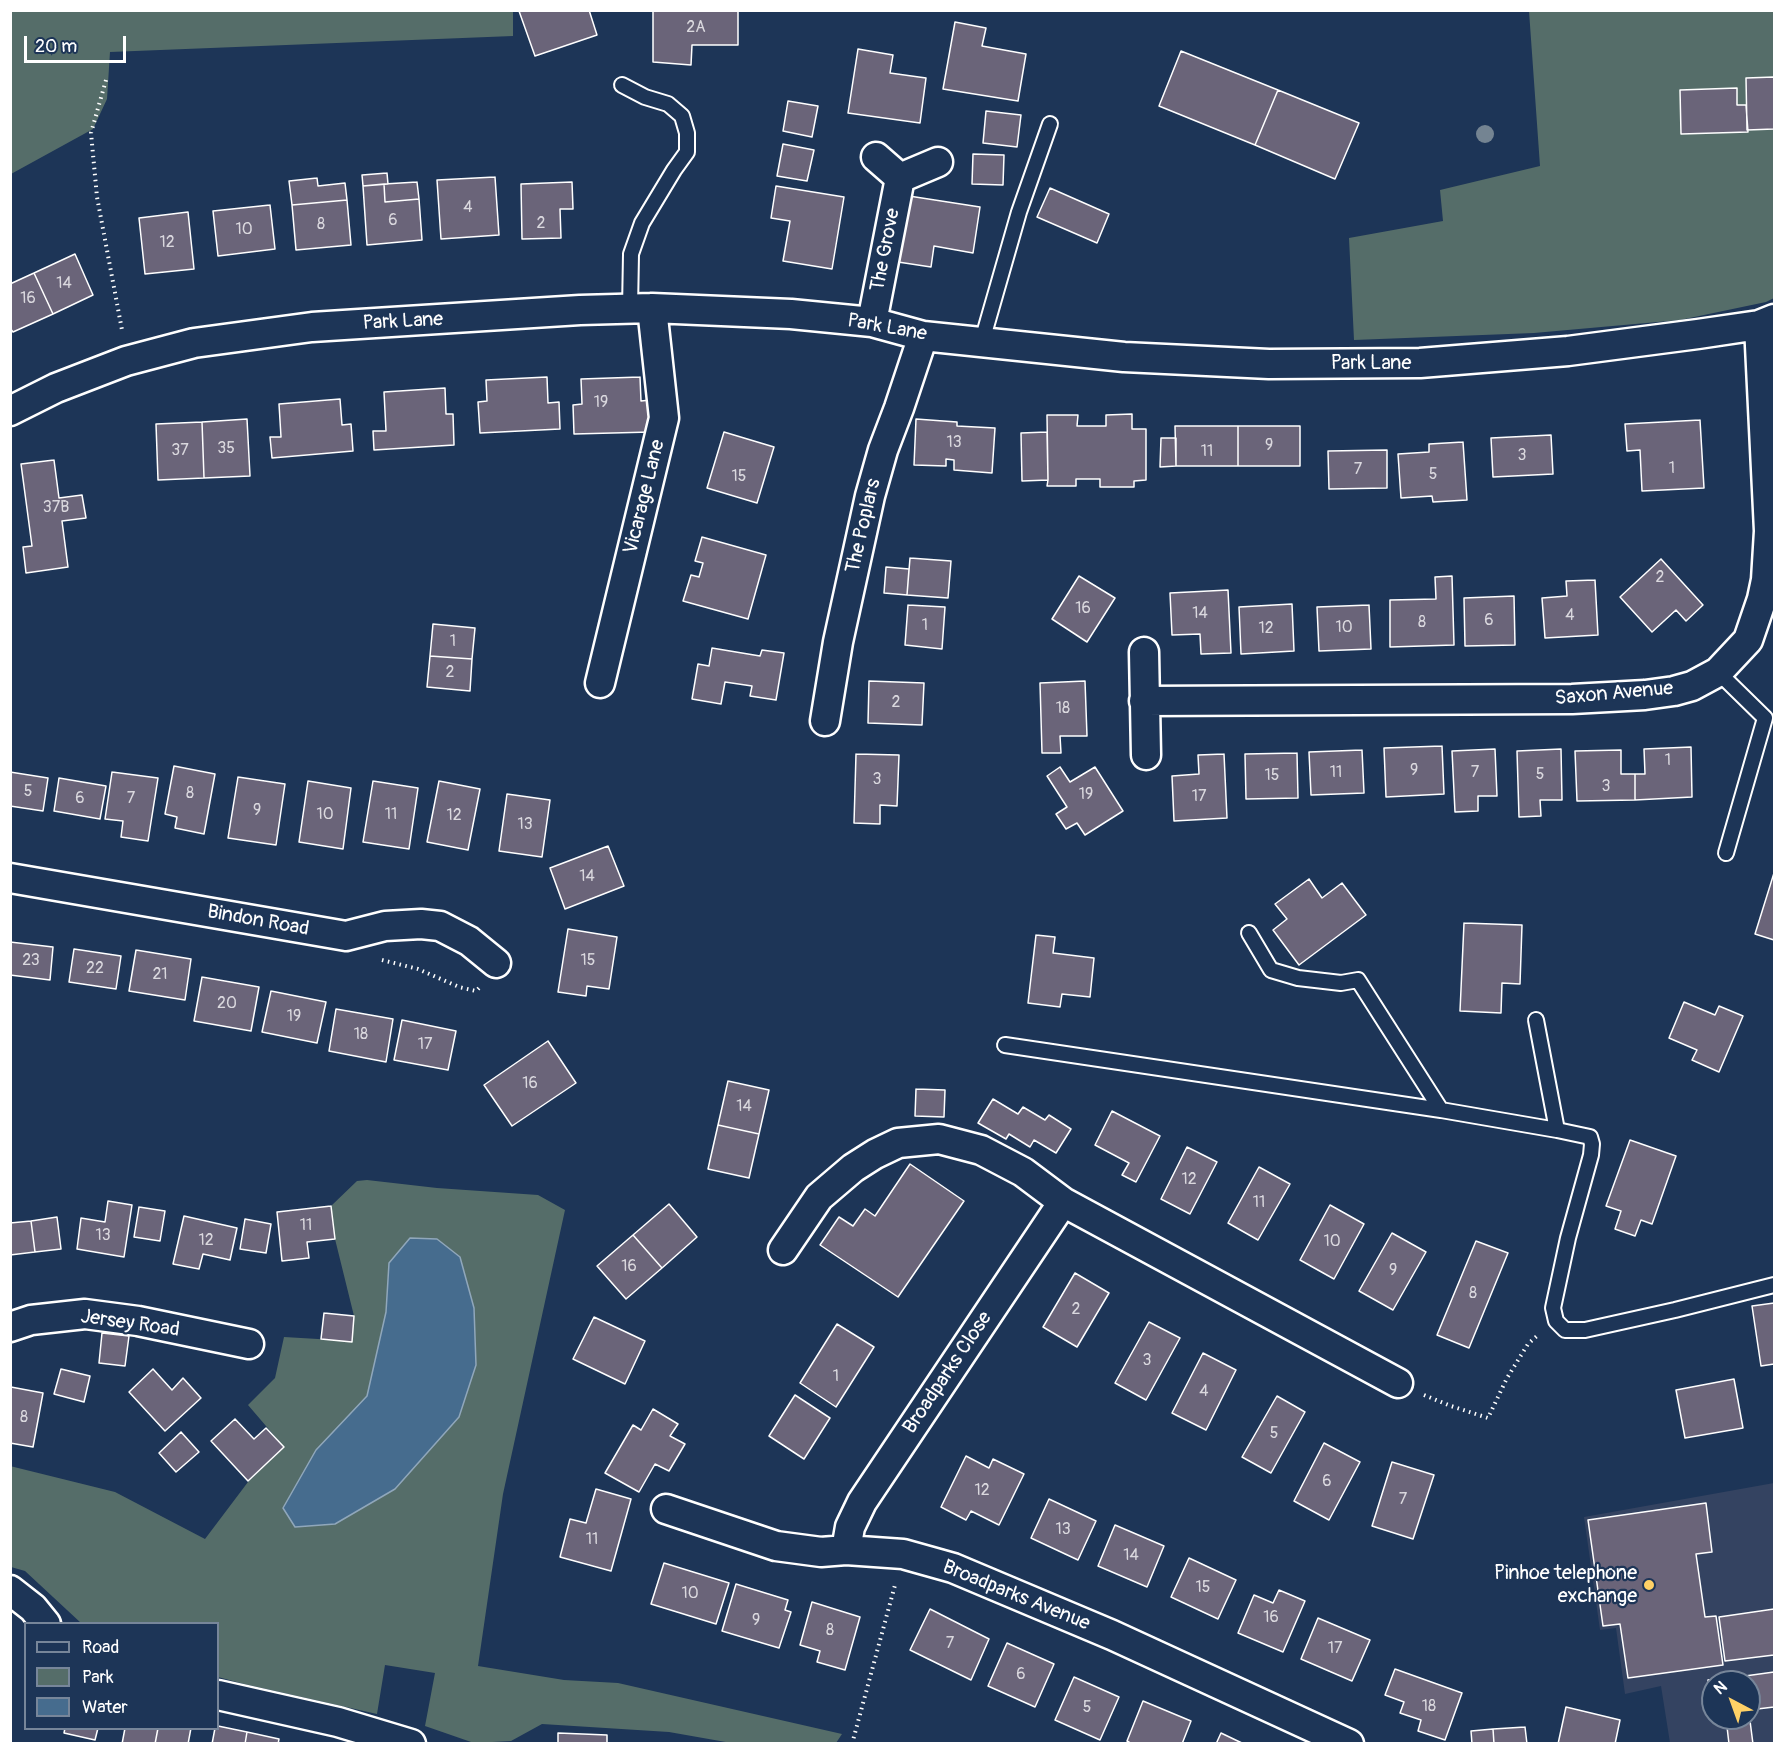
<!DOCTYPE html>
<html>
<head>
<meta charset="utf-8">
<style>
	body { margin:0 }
	#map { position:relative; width:1785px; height:1754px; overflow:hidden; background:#1d3557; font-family:Pangolin,sans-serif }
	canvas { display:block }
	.frame { position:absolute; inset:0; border:12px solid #fff; pointer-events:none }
	.legend { position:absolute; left:24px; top:1622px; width:195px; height:108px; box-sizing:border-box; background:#1d3557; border:2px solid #77869a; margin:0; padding:8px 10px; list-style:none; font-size:18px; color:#fff }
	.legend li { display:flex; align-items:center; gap:12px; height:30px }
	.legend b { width:30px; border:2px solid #77869a }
	.north { position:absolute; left:1701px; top:1670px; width:60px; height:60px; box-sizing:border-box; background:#1d3557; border:2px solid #77869a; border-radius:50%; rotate:319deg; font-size:16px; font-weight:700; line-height:24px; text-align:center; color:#fff }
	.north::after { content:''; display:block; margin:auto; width:21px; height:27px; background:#ffd166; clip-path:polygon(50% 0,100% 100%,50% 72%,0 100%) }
	.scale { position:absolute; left:24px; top:36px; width:102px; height:27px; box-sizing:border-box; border:3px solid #fff; border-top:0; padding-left:8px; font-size:18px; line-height:21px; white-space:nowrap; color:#fff; -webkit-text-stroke:4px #1d3557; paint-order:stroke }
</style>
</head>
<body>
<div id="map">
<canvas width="1785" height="1754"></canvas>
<div class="frame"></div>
<ul class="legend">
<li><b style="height:8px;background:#1d3557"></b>Road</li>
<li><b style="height:16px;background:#556d69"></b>Park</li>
<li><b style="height:16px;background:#466c8e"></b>Water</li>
</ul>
<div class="north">N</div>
<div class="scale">20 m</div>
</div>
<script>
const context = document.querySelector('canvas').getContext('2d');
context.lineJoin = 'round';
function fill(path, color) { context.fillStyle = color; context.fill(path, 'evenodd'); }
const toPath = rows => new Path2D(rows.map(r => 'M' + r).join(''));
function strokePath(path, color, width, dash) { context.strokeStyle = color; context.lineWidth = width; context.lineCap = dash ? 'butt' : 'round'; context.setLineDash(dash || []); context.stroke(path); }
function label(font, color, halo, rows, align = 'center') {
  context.font = font + ' Pangolin,sans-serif'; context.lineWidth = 4.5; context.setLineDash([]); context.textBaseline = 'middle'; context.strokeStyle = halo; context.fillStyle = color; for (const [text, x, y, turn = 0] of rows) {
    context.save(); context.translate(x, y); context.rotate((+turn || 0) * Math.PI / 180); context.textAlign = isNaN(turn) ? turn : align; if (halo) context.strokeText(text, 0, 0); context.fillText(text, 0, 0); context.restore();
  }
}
const built = toPath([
	[1774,1483,1774,1743,1670,1743,1661,1686,1625,1694,1616,1628,1600,1630,1584,1517],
	[1713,1682,1749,1682,1749,1718,1713,1718]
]);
const green = toPath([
	[11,10,513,11,513,36,110,52,107,99,93,129,11,174],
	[1529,11,1774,11,1774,77,1746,78,1746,105,1737,105,1737,88,1680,90,1682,134,1747,132,1747,130,1774,129,1774,298,1766,302,1680,320,1534,333,1354,340,1349,238,1443,221,1440,190,1540,166],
	[367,1180,437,1188,538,1195,565,1210,503,1494,478,1666,564,1680,618,1683,842,1734,836,1743,737,1744,669,1732,542,1724,511,1741,474,1743,425,1726,435,1673,385,1665,377,1714,244,1684,218,1677,218,1624,81,1623,25,1571,11,1567,10,1466,115,1492,205,1539,248,1482,284,1447,248,1405,275,1378,284,1337,352,1341,354,1316,335,1239,331,1206,357,1181]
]);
const water = toPath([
	[410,1238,437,1239,460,1257,474,1308,476,1365,459,1417,395,1489,335,1524,295,1527,283,1508,316,1450,367,1396,386,1312,389,1263,410,1238]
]);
const building = toPath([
	[589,10,597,35,535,56,519,11,589,10],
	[653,10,738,10,738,45,692,45,691,65,653,62,653,10],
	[955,22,986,28,982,46,1026,54,1018,101,943,89,955,22],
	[858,49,893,55,890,73,926,78,920,123,848,113,858,49],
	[1181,51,1278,90,1255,145,1159,106,1181,51],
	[1774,77,1774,129,1747,130,1746,78,1774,77],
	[1737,88,1737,105,1746,105,1748,132,1681,134,1680,90,1737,88],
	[1278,90,1359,123,1335,179,1255,145,1278,90],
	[788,101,818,106,812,137,783,131,788,101],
	[986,111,1021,115,1017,147,983,143,986,111],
	[783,144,814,150,807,181,777,176,783,144],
	[973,154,1004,155,1003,185,972,184,973,154],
	[387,173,388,184,363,186,362,175,387,173],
	[495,177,499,235,441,239,437,180,495,177],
	[317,178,318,186,345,183,347,200,292,205,289,181,317,178],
	[417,182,419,199,385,202,384,184,417,182],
	[572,182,573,209,560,209,561,238,522,239,521,184,572,182],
	[384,184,385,202,419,199,422,240,367,245,363,186,384,184],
	[776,186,844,197,832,269,783,261,790,221,771,218,776,186],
	[1050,188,1109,214,1097,243,1037,217,1050,188],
	[909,196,980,207,973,253,934,246,931,267,898,262,909,196],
	[347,200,351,245,296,250,292,205,347,200],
	[270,205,275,249,218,256,213,211,270,205],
	[188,212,194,269,145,274,139,218,188,212],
	[75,254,93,295,53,314,34,273,75,254],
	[34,273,53,314,13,332,10,328,10,284,34,273],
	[547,377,548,403,559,402,560,429,480,433,478,402,487,401,486,380,547,377],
	[640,377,641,401,650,400,651,432,574,434,573,405,582,404,581,379,640,377],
	[445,388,446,414,453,414,454,445,374,450,373,431,386,431,384,392,445,388],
	[340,399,342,425,351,424,353,451,272,458,270,437,281,437,279,404,340,399],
	[1132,414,1132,429,1146,429,1146,480,1134,481,1134,487,1100,487,1100,479,1076,479,1076,486,1047,486,1048,480,1047,415,1078,415,1077,426,1106,426,1106,415,1132,414],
	[247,419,250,476,204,478,202,422,247,419],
	[916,419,957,422,957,426,995,428,992,473,954,470,954,460,946,459,946,466,914,465,916,419],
	[1700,420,1704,488,1642,491,1640,450,1627,451,1625,424,1700,420],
	[202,422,204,478,158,480,156,424,202,422],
	[1175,426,1238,426,1238,466,1176,466,1175,426],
	[1238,426,1300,426,1300,466,1238,466,1238,426],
	[724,432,774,447,757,503,707,488,724,432],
	[1047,432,1048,480,1022,481,1021,433,1047,432],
	[1551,435,1553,474,1493,477,1491,438,1551,435],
	[1161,438,1176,438,1176,466,1160,467,1161,438],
	[1463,442,1467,500,1433,502,1432,496,1401,498,1398,454,1429,452,1429,444,1463,442],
	[1387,450,1387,488,1329,489,1328,451,1387,450],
	[54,460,59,498,82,495,86,518,62,521,68,567,26,573,23,547,32,546,21,464,54,460],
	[702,537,766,555,748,619,683,601,691,575,699,577,703,563,695,561,702,537],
	[910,558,951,561,948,598,907,595,910,558],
	[1661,559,1703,605,1686,621,1676,610,1652,632,1620,597,1661,559],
	[886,567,909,569,907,595,884,593,886,567],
	[1079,576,1115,598,1087,642,1052,619,1079,576],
	[1452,576,1454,645,1390,647,1390,600,1436,599,1435,577,1452,576],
	[1595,580,1598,635,1545,638,1542,598,1567,596,1566,581,1595,580],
	[1228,590,1231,653,1201,654,1200,634,1172,635,1170,593,1228,590],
	[1514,596,1515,645,1465,646,1464,598,1514,596],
	[1292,604,1294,651,1241,654,1239,607,1292,604],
	[908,605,945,607,942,649,905,645,908,605],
	[1369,605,1371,649,1319,651,1317,607,1369,605],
	[433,624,475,628,472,659,430,656,433,624],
	[712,648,760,656,762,650,784,653,776,700,750,696,752,686,725,682,721,704,692,699,698,664,709,666,712,648],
	[430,656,472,659,470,691,427,687,430,656],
	[869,681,924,683,922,725,868,723,869,681],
	[1085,681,1087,736,1060,736,1061,753,1042,753,1040,683,1085,681],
	[1442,746,1444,794,1386,797,1384,748,1442,746],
	[1691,747,1692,797,1635,800,1635,774,1645,774,1644,749,1691,747],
	[1495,749,1497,796,1478,796,1478,811,1455,812,1452,751,1495,749],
	[1561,749,1562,800,1540,800,1541,816,1519,817,1517,751,1561,749],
	[1362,750,1364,793,1311,795,1309,752,1362,750],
	[1621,750,1621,774,1635,774,1635,800,1577,801,1575,751,1621,750],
	[1297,753,1298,798,1246,799,1245,754,1297,753],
	[856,754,899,755,897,806,880,805,880,824,854,823,856,754],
	[1224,754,1227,818,1174,821,1172,776,1199,774,1198,755,1224,754],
	[174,766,215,774,204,834,175,828,177,817,165,814,174,766],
	[1060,767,1070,782,1095,767,1123,811,1085,835,1077,823,1066,829,1056,814,1067,807,1047,776,1060,767],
	[10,772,48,778,43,811,10,806,10,772],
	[112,772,158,778,148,841,121,837,123,821,105,819,112,772],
	[238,777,285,784,276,845,228,838,238,777],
	[59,778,106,786,100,819,54,811,59,778],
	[308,781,351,788,343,849,299,842,308,781],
	[373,781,418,788,409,849,363,842,373,781],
	[439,781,480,789,468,850,427,842,439,781],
	[507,794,550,800,542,857,499,851,507,794],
	[608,846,624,886,565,909,550,868,608,846],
	[1774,873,1774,940,1755,934,1774,873],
	[1309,879,1322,898,1342,883,1366,915,1299,965,1273,930,1287,919,1275,904,1309,879],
	[1464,923,1522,925,1520,984,1502,983,1501,1013,1460,1011,1464,923],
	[568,929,617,937,609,989,587,986,586,996,558,992,568,929],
	[1036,935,1055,937,1053,953,1094,958,1090,997,1062,994,1060,1007,1028,1003,1036,935],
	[10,942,53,947,50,980,10,975,10,942],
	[74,949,121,956,116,989,69,982,74,949],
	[136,950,191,959,185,1000,129,991,136,950],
	[202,977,259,987,251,1031,194,1021,202,977],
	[271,991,326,1002,317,1043,262,1032,271,991],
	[1684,1002,1715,1015,1719,1006,1743,1016,1719,1072,1692,1060,1697,1050,1669,1038,1684,1002],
	[336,1009,393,1019,386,1062,329,1051,336,1009],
	[402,1020,456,1031,448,1070,394,1060,402,1020],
	[548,1041,576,1083,512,1126,484,1085,548,1041],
	[728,1081,769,1090,759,1134,718,1125,728,1081],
	[916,1089,945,1090,944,1117,915,1116,916,1089],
	[993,1099,1018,1114,1023,1107,1045,1120,1049,1115,1071,1129,1056,1153,1034,1140,1030,1147,1009,1134,1006,1139,978,1123,993,1099],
	[1112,1111,1160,1136,1136,1182,1122,1175,1129,1163,1095,1145,1112,1111],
	[718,1125,759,1134,749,1178,708,1169,718,1125],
	[1630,1140,1676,1156,1652,1224,1641,1220,1635,1236,1615,1229,1621,1211,1606,1206,1630,1140],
	[1187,1147,1217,1162,1190,1214,1161,1199,1187,1147],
	[910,1164,964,1201,898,1297,820,1245,839,1217,853,1226,865,1209,875,1216,910,1164],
	[1259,1167,1290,1184,1258,1240,1228,1223,1259,1167],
	[108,1201,132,1205,124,1257,77,1249,81,1218,105,1222,108,1201],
	[669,1204,697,1237,662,1268,633,1235,669,1204],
	[1330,1205,1364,1224,1334,1279,1300,1260,1330,1205],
	[331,1206,335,1239,307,1242,309,1258,282,1261,277,1212,331,1206],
	[139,1207,165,1211,160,1241,134,1237,139,1207],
	[184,1216,237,1228,230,1260,203,1254,199,1269,173,1264,184,1216],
	[57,1217,61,1249,35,1252,31,1221,57,1217],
	[245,1219,271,1224,266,1253,240,1249,245,1219],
	[31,1221,35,1252,10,1255,10,1223,31,1221],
	[1392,1233,1426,1252,1393,1310,1359,1291,1392,1233],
	[633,1235,662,1268,626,1299,597,1266,633,1235],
	[1476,1241,1508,1253,1469,1348,1437,1335,1476,1241],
	[1075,1273,1109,1293,1077,1347,1043,1327,1075,1273],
	[1774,1303,1774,1364,1761,1366,1752,1306,1774,1303],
	[324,1313,354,1316,352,1342,321,1339,324,1313],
	[594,1317,645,1341,625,1384,573,1359,594,1317],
	[1149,1322,1180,1338,1146,1400,1115,1383,1149,1322],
	[837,1324,874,1347,836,1407,800,1383,837,1324],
	[102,1333,129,1336,125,1366,99,1363,102,1333],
	[1203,1353,1236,1370,1206,1430,1172,1413,1203,1353],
	[61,1369,90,1376,84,1402,54,1394,61,1369],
	[153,1369,172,1390,183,1378,201,1398,165,1431,129,1392,153,1369],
	[1734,1379,1743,1428,1685,1438,1676,1390,1734,1379],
	[11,1387,43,1393,33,1447,10,1443,11,1387],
	[795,1395,830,1418,804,1459,769,1436,795,1395],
	[1277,1396,1305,1412,1271,1473,1242,1457,1277,1396],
	[653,1409,678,1424,670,1436,685,1444,669,1471,655,1464,639,1492,605,1473,633,1425,641,1430,653,1409],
	[235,1419,254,1439,266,1428,284,1447,248,1481,211,1441,235,1419],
	[181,1432,199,1452,176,1472,159,1453,181,1432],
	[1324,1443,1360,1462,1329,1520,1294,1501,1324,1443],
	[966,1456,989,1468,993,1459,1024,1474,999,1525,971,1511,966,1520,941,1507,966,1456],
	[1392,1462,1434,1475,1413,1539,1372,1526,1392,1462],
	[596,1489,631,1499,611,1571,560,1557,570,1519,586,1523,596,1489],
	[1049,1499,1096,1521,1078,1560,1031,1538,1049,1499],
	[1706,1503,1712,1552,1696,1554,1705,1617,1716,1616,1723,1665,1628,1678,1620,1624,1603,1626,1588,1520,1706,1503],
	[1115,1525,1164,1546,1147,1587,1098,1566,1115,1525],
	[1189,1558,1236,1580,1218,1619,1171,1597,1189,1558],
	[664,1563,729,1583,716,1624,651,1604,664,1563],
	[736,1584,788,1600,785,1610,791,1612,779,1648,722,1631,736,1584],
	[1279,1590,1305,1601,1283,1652,1238,1633,1254,1595,1273,1603,1279,1590],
	[812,1602,860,1617,845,1670,817,1662,820,1651,800,1645,812,1602],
	[930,1609,989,1639,971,1680,910,1650,930,1609],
	[1774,1609,1774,1655,1725,1661,1719,1617,1774,1609],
	[1318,1618,1370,1640,1352,1681,1301,1659,1318,1618],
	[1007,1643,1054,1664,1035,1707,988,1686,1007,1643],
	[1395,1669,1462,1693,1445,1740,1418,1731,1421,1720,1400,1713,1404,1702,1385,1695,1395,1669],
	[1774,1672,1774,1707,1749,1710,1749,1682,1745,1682,1745,1676,1774,1672],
	[1745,1676,1745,1682,1713,1682,1712,1710,1708,1680,1745,1676],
	[1074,1677,1119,1697,1100,1740,1055,1720,1074,1677],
	[1143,1701,1191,1721,1182,1744,1132,1744,1127,1741,1143,1701],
	[1566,1707,1620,1720,1615,1744,1558,1744,1566,1707],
	[1749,1713,1753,1744,1729,1744,1726,1718,1749,1718,1749,1713],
	[218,1726,247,1732,245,1744,212,1744,215,1728,218,1728,218,1726],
	[1525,1727,1527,1744,1494,1744,1493,1729,1525,1727],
	[65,1728,98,1728,95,1740,64,1733,65,1728],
	[125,1728,158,1728,155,1744,122,1744,125,1728],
	[158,1728,191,1728,188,1744,155,1744,158,1728],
	[1493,1729,1494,1744,1472,1744,1471,1731,1493,1729],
	[247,1732,279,1739,278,1744,245,1744,247,1732],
	[558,1733,607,1735,607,1744,558,1744,558,1733],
	[1221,1733,1244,1744,1216,1744,1221,1733]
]);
const path = toPath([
	[106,80,91,133,97,197,122,330],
	[382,960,418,969,459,987,476,991,479,988],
	[1424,1395,1451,1406,1488,1418,1507,1378,1528,1344,1537,1336],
	[852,1744,895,1585]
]);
const service = toPath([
	[622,85,645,97,668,104,682,116,687,133,687,152,674,170,642,223,631,254,630,309],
	[982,341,1019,212,1050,124],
	[1718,672,1765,718,1726,853],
	[1249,933,1271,970,1298,978,1341,983,1358,980,1441,1110,1557,1130],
	[1536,1020,1557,1130,1590,1137,1592,1144,1591,1155,1568,1238,1553,1308,1556,1321,1565,1330,1585,1330,1675,1310,1774,1285],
	[1005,1045,1441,1110]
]);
const minor = toPath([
	[876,157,900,178],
	[872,322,900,178,938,162],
	[10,411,56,388,126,361,194,343,312,327,580,310,652,308,791,314,872,322,923,336,1124,357,1269,364,1420,363,1568,351,1698,334,1759,325,1774,319],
	[1144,652,1146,755],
	[600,683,664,418,652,308],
	[1144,701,1572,699,1645,695,1674,691,1692,686,1718,672,1748,640,1762,599,1766,580,1769,531,1759,325],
	[825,721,838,642,870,496,883,450,899,408,923,336],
	[10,878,346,936,385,926,421,924,440,926,469,941,496,963],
	[783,1250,819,1197,853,1168,875,1154,898,1143,939,1139,981,1150,1023,1172,1063,1202,1398,1383],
	[10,1327,31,1320,85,1314,138,1321,249,1344],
	[666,1509,776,1546,821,1552,846,1550,903,1554,953,1568,1112,1635,1349,1744],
	[846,1550,850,1527,862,1502,1063,1202],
	[10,1590,33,1608,46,1624],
	[218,1695,338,1722,411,1744]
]);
const trees = [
	[1485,134]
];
const markers = [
	[1649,1585,6,"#ffd166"]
];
const numberNames = [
	["2A",696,28],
	["4",468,208],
	["6",393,221],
	["2",541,224],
	["8",321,225],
	["10",244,230],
	["12",167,243],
	["14",64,284],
	["16",28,299],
	["19",601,403],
	["13",954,443],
	["9",1269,446],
	["35",226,449],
	["37",180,451],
	["11",1207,452],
	["3",1522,456],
	["1",1672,469],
	["7",1358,470],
	["5",1433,475],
	["15",739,477],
	["37B",56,508],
	["2",1660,578],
	["16",1083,609],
	["14",1200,614],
	["4",1570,616],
	["6",1489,621],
	["8",1422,623],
	["1",925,626],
	["10",1344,628],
	["12",1266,629],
	["1",453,642],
	["2",450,673],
	["2",896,703],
	["18",1063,709],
	["1",1668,761],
	["9",1414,771],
	["11",1336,773],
	["7",1475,773],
	["5",1540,775],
	["15",1272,776],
	["3",877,780],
	["3",1606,787],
	["5",28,792],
	["8",190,794],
	["19",1086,795],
	["17",1199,797],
	["6",80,799],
	["7",131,799],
	["9",257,811],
	["10",325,815],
	["11",391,815],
	["12",454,816],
	["13",525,825],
	["14",587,877],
	["23",31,961],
	["15",588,961],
	["22",95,969],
	["21",160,975],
	["20",227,1004],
	["19",294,1017],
	["18",361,1035],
	["17",425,1045],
	["16",530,1084],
	["14",744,1107],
	["12",1189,1180],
	["11",1259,1203],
	["11",306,1226],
	["13",103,1236],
	["12",206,1241],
	["10",1332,1242],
	["16",629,1267],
	["9",1393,1271],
	["8",1473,1294],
	["2",1076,1310],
	["3",1147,1361],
	["1",836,1377],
	["4",1204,1392],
	["8",24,1418],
	["5",1274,1434],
	["6",1327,1482],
	["12",982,1491],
	["7",1403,1500],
	["13",1063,1530],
	["11",592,1540],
	["14",1131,1556],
	["15",1203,1588],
	["10",690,1594],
	["16",1271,1618],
	["9",756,1621],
	["8",830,1631],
	["7",950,1644],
	["17",1335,1649],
	["6",1021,1675],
	["18",1429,1707],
	["5",1087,1708]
];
const streetNames = [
	["The Grove",886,250,-79],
	["Park Lane",403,322,-3],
	["Park Lane",887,328,10],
	["Park Lane",1371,364],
	["Vicarage Lane",645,497,-76],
	["The Poplars",864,526,-77],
	["Saxon Avenue",1614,694,-5],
	["Bindon Road",258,921,10],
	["Jersey Road",130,1324,8],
	["Broadparks Close",948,1373,-56],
	["Broadparks Avenue",1016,1596,22]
];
const poiNames = [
	["Pinhoe telephone",1637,1574],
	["exchange",1637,1597]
];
fill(built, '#344361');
fill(green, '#556d69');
fill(water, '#466c8e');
strokePath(water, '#90a7bb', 1.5);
fill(building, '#6a6479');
strokePath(building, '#fff', 1.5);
strokePath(service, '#fff', 18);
strokePath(minor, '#fff', 33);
strokePath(path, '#fff', 4, [1.5, 4.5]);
strokePath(service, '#1d3557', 14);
strokePath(minor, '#1d3557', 28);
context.fillStyle = '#748492';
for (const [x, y] of trees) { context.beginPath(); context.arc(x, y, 9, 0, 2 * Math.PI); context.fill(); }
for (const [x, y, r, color] of markers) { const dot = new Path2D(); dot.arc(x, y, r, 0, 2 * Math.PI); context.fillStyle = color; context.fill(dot); strokePath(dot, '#1d3557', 2); }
label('16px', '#dad8de', null, numberNames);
label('20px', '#fff', '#1d3557', streetNames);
label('20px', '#fff', '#1d3557', poiNames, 'right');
</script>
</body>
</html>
